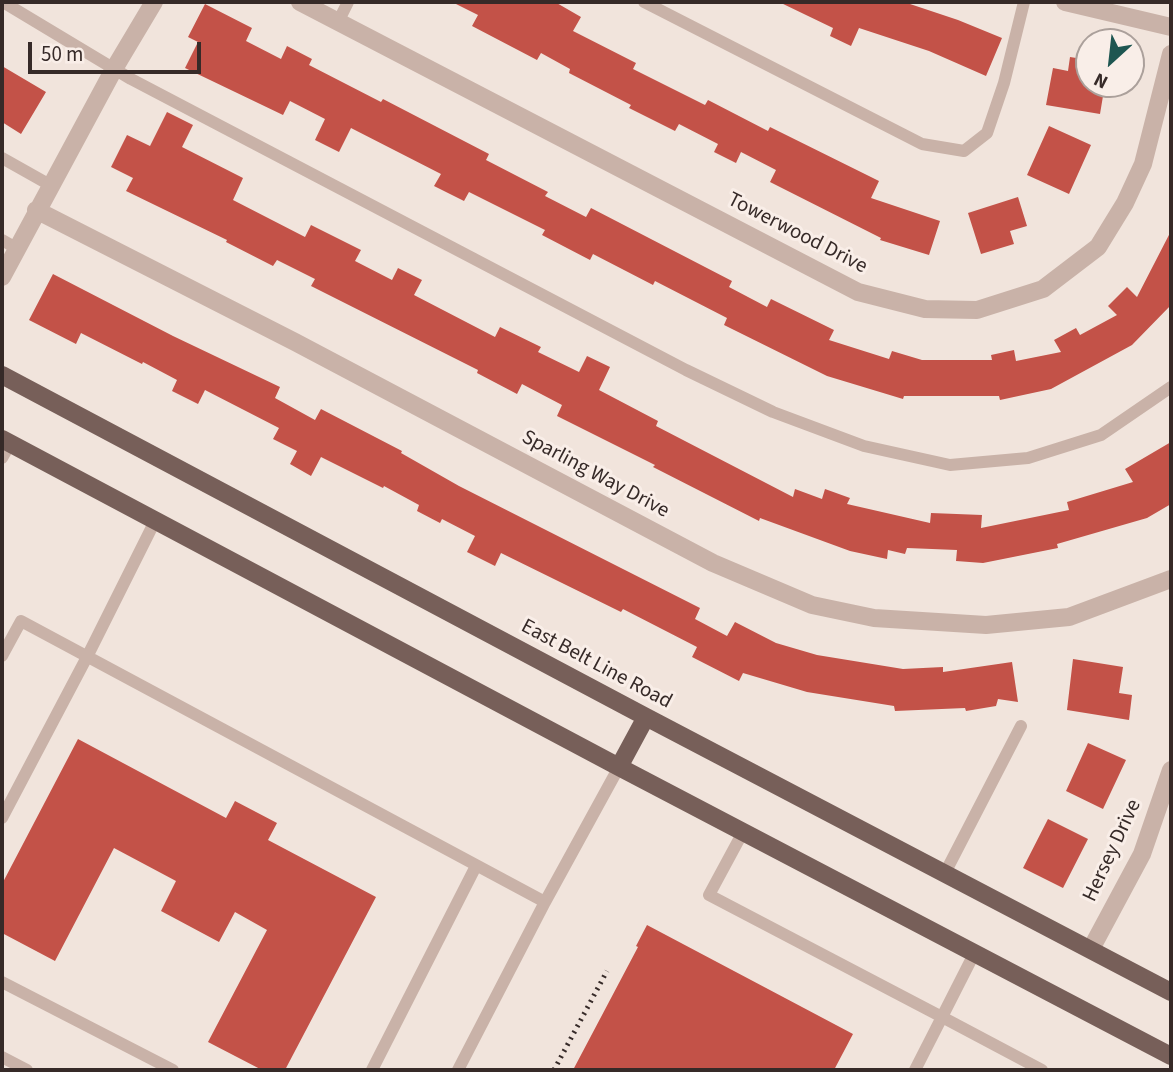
<!DOCTYPE html>
<html>
<head>
<meta charset="utf-8">
<style>
	body { margin:0 }
	#map { position:relative; width:1173px; height:1072px; overflow:hidden; background:#f1e4dc; font-family:"Source Sans 3",sans-serif }
	canvas { display:block }
	.frame { position:absolute; inset:0; border:4px solid #362a28; pointer-events:none }
	.north { position:absolute; left:1075px; top:28px; width:70px; height:70px; box-sizing:border-box; background:#f9eee8; border:2px solid #aba09b; border-radius:50%; rotate:207deg; font-size:19px; font-weight:700; line-height:28px; text-align:center; color:#362a28 }
	.north::after { content:''; display:block; margin:auto; width:24px; height:32px; background:#1e5651; clip-path:polygon(50% 0,100% 100%,50% 72%,0 100%) }
	.scale { position:absolute; left:28px; top:42px; width:173px; height:32px; box-sizing:border-box; border:4px solid #362a28; border-top:0; padding-left:9px; font-size:21px; line-height:24px; white-space:nowrap; color:#362a28; -webkit-text-stroke:5px #f9eee8; paint-order:stroke }
</style>
</head>
<body>
<div id="map">
<canvas width="1173" height="1072"></canvas>
<div class="frame"></div>
<div class="north">N</div>
<div class="scale">50 m</div>
</div>
<script>
const context = document.querySelector('canvas').getContext('2d');
context.lineJoin = 'round';
function fill(path, color) { context.fillStyle = color; context.fill(path, 'evenodd'); }
const toPath = rows => new Path2D(rows.map(r => 'M' + r).join(''));
function strokePath(path, color, width, dash) { context.strokeStyle = color; context.lineWidth = width; context.lineCap = dash ? 'butt' : 'round'; context.setLineDash(dash || []); context.stroke(path); }
function label(font, color, halo, rows, align = 'center') {
  context.font = font + ' "Source Sans 3",sans-serif'; context.lineWidth = 6; context.setLineDash([]); context.textBaseline = 'middle'; context.strokeStyle = halo; context.fillStyle = color; for (const [text, x, y, turn = 0] of rows) {
    context.save(); context.translate(x, y); context.rotate((+turn || 0) * Math.PI / 180); context.textAlign = isNaN(turn) ? turn : align; if (halo) context.strokeText(text, 0, 0); context.fillText(text, 0, 0); context.restore();
  }
}
const building = toPath([
	[452,2,555,2,581,17,573,31,636,63,633,69,705,105,708,100,768,131,770,127,879,181,871,198,940,221,929,255,880,240,881,238,770,182,776,170,741,152,736,163,714,152,718,144,679,124,675,131,629,108,631,105,569,73,570,69,541,53,537,60,472,26,478,15],
	[779,2,904,2,958,20,1002,38,986,76,929,51,859,28,851,46,830,36,833,28],
	[205,4,252,28,246,41,281,59,287,46,312,59,309,65,381,102,383,99,489,154,486,160,548,192,545,196,586,217,591,208,732,281,729,287,767,307,771,299,834,330,829,340,889,359,892,351,922,360,992,360,991,355,1014,350,1016,361,1061,352,1054,340,1076,328,1080,335,1117,315,1108,306,1127,287,1137,297,1171,231,1171,305,1132,345,1051,389,1000,400,999,396,904,396,903,399,827,376,724,325,727,318,655,281,653,285,593,254,590,260,542,235,545,230,469,192,464,201,434,186,441,174,351,128,339,152,315,140,325,119,290,101,283,115,185,68,198,42,188,37],
	[1070,57,1089,60,1089,84,1105,84,1100,114,1046,105,1053,68,1068,71],
	[2,66,46,92,21,134,2,122],
	[167,112,193,125,182,147,243,178,233,200,305,237,311,225,361,250,355,261,392,280,398,268,422,280,414,295,495,337,500,327,541,347,538,352,579,372,587,356,610,367,599,390,658,421,656,426,793,497,795,489,822,499,825,489,850,498,847,504,930,523,931,513,982,515,981,528,1069,510,1067,502,1133,482,1125,469,1171,442,1171,504,1147,518,1057,544,1058,548,983,563,956,561,957,550,907,548,905,554,888,550,887,559,850,551,760,518,759,521,653,467,655,465,557,416,562,405,522,384,517,394,477,373,478,370,311,286,315,279,277,260,273,266,226,242,227,240,126,191,133,178,111,167,127,135,150,146],
	[1049,126,1091,145,1069,194,1027,175],
	[1018,197,1027,226,1010,231,1014,244,981,254,968,213],
	[53,274,173,336,280,387,275,398,315,420,321,409,402,451,401,453,459,486,700,608,695,619,727,636,735,622,776,643,817,655,903,669,943,667,943,672,1012,662,1018,702,998,699,996,706,966,711,965,708,895,711,894,706,807,692,743,673,739,681,692,657,697,647,623,609,621,612,501,553,495,566,467,552,475,536,442,519,440,523,417,511,419,505,384,486,383,488,321,457,311,476,290,464,297,451,273,439,279,428,205,390,198,404,172,391,177,380,143,362,142,364,81,333,76,344,29,320],
	[1073,659,1123,667,1119,693,1132,695,1129,720,1067,710],
	[78,739,226,818,235,801,277,823,268,840,376,897,285,1070,262,1070,208,1042,267,930,235,912,219,942,161,911,176,881,114,848,55,961,2,933,2,884],
	[1088,743,1126,760,1103,809,1066,791],
	[1048,819,1088,839,1063,888,1023,868],
	[647,925,853,1034,834,1070,573,1070,638,947,636,946]
]);
const service = toPath([
	[3,2,131,79,686,370,773,412,864,446,950,465,1028,458,1101,435,1171,387],
	[644,2,922,144,964,151,987,133,1004,83,1024,2],
	[338,22,348,2],
	[2,158,50,185],
	[2,240,16,248],
	[2,458,10,444],
	[2,656,21,621,545,902,619,767],
	[2,818,88,655,155,521],
	[743,832,709,895,942,1017,915,1070],
	[945,873,1021,726],
	[975,952,942,1017,1042,1070],
	[2,982,173,1070],
	[2,1057,27,1070],
	[372,1070,476,866],
	[458,1070,545,902]
]);
const minor = toPath([
	[300,2,858,292,925,309,977,310,1043,289,1098,247,1125,203,1143,164,1171,54],
	[1065,2,1171,27],
	[36,210,295,342,713,563,812,605,874,618,986,625,1069,617,1171,579],
	[2,277,114,69,154,2],
	[1091,949,1142,854,1171,770]
]);
const primary = toPath([
	[2,375,646,717,1171,992],
	[2,439,619,767,1171,1056],
	[619,767,646,717]
]);
const rail = toPath([
	[554,1070,607,971]
]);
const streetNames = [
	["Towerwood Drive",797,234,27],
	["Sparling Way Drive",595,475,28],
	["East Belt Line Road",596,665,28],
	["Hersey Drive",1113,851,-65]
];
fill(building, '#c35248');
strokePath(service, '#c9b2a8', 12);
strokePath(minor, '#c9b2a8', 18);
strokePath(primary, '#775f59', 18);
strokePath(rail, '#362a28', 5, [2, 5]);
label('21px', '#362a28', '#f9eee8', streetNames);
</script>
</body>
</html>
